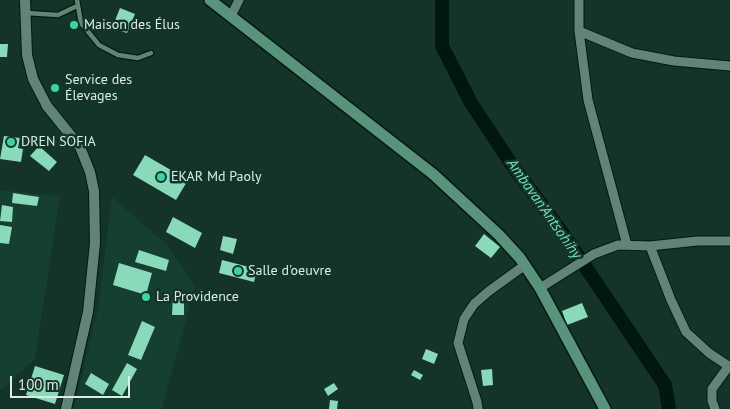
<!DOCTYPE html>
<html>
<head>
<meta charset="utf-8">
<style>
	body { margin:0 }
	#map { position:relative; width:730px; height:409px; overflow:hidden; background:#143429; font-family:"PT Sans",sans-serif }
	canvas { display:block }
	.scale { position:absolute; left:10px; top:376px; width:120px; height:22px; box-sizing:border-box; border:2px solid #daece4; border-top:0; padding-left:6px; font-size:15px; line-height:18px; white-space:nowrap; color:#daece4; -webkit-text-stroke:4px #143429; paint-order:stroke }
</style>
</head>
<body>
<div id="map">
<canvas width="730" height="409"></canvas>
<div class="scale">100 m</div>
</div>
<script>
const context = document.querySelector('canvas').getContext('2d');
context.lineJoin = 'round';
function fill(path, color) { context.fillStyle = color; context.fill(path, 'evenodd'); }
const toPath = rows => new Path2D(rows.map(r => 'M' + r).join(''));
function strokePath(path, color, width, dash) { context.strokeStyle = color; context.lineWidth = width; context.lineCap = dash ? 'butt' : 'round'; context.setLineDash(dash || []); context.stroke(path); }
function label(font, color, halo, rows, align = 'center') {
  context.font = font + ' "PT Sans",sans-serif'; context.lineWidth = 5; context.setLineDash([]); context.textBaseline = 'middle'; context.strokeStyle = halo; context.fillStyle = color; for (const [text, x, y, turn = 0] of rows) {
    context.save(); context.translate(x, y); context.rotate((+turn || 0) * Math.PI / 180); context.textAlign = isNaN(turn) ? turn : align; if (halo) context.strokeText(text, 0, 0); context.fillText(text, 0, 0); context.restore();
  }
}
const built = toPath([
	[0,190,60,196,35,359,0,391],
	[112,197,167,245,195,286,162,409,74,409,98,309]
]);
const river = toPath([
	[442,0,442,46,471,103,510,162,566,238,665,385,669,409]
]);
const building = toPath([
	[120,8,135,14,127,33,112,28],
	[0,44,8,44,7,57,0,57],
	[4,136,20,138,18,148,23,149,21,162,0,159],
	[39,146,57,162,49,171,30,156],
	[145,155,188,180,176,200,133,175],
	[13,193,39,197,37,206,12,203],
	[2,205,13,207,12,222,0,221],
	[173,217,202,233,195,248,166,232],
	[0,225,12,227,9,244,0,243],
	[484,234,500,247,491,258,475,246],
	[223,236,237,239,233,254,220,250],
	[139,250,169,260,166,271,135,262],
	[222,260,257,269,254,282,219,273],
	[119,263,152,273,146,295,113,285],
	[173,295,184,295,184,315,172,315],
	[582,303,588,317,567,325,562,311],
	[142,321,155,327,141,360,128,355],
	[426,349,438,354,434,364,422,359],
	[127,363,137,369,122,396,112,390],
	[35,366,64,375,55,404,26,395],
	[492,369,493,385,483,386,481,370],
	[414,370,423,375,420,380,411,375],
	[91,373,109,384,103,395,85,384],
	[334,383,338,389,328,396,324,389],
	[330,400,338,401,337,409,329,409]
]);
const service = toPath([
	[77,0,81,23,99,45,118,55,138,58,151,53],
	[27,13,58,15,77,6]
]);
const minor = toPath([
	[579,0,579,31,588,100,627,245],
	[231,16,239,0],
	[579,31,632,53,674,61,730,66],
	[650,246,671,300,686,332,709,353,730,367],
	[540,288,594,254,618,245,650,246,697,241,730,241],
	[478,409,477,402,458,343,464,319,474,304,489,291,525,265],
	[715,409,712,401,712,389,728,367]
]);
const tertiary = toPath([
	[25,0,27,55,33,79,47,106,80,147,90,172,94,191,95,243,88,312,66,409]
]);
const secondary = toPath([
	[210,0,433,174,499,235,520,258,540,288,605,409]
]);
const markers = [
	[74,25,5,"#38d4a6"],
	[55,88,5,"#38d4a6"],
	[11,142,5,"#38d4a6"],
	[161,177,5,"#38d4a6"],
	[238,271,5,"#38d4a6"],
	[146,297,5,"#38d4a6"]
];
const poiNames = [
	["Maison des Élus",84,25],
	["Service des",65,80],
	["Élevages",65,96],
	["DREN SOFIA",21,142],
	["EKAR Md Paoly",171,177],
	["Salle d'oeuvre",248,271],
	["La Providence",156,297]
];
const waterNames = [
	["Ambavan'Antsohihy",544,209,55]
];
fill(built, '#143f31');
strokePath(river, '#00170f', 14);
fill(building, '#89d9bb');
strokePath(service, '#001b11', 7);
strokePath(minor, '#001b11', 11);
strokePath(tertiary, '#001b11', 12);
strokePath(secondary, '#001b11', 14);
strokePath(service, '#628476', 4.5);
strokePath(minor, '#628476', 9);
strokePath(tertiary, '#628476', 10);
strokePath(secondary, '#59927d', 11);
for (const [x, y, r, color] of markers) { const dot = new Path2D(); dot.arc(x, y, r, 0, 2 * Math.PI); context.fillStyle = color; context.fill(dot); strokePath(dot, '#143429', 2); }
label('14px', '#daece4', '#143429', poiNames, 'left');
label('italic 15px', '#71e3bb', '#143429', waterNames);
</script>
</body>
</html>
